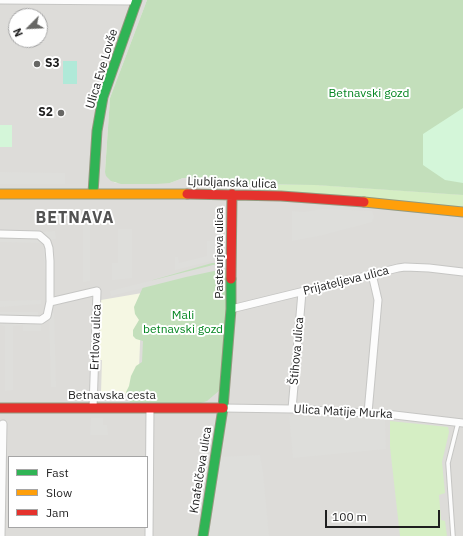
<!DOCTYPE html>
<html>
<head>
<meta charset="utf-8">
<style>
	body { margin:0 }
	#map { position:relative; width:463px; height:536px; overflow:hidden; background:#eeede8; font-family:"IBM Plex Sans",sans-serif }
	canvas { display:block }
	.legend { position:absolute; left:8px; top:456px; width:140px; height:72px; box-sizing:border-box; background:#fff; border:1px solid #a5a5a5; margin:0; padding:5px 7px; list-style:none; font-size:12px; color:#1f1f1f }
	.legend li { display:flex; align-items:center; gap:8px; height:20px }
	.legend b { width:20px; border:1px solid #a5a5a5 }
	.north { position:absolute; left:8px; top:8px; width:40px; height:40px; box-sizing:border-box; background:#fff; border:1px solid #a5a5a5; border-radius:50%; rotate:246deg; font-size:11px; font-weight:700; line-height:16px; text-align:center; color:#1f1f1f }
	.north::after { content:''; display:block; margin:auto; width:14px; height:18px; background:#676765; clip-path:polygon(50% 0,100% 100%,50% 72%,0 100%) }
	.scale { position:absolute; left:325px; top:510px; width:115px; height:18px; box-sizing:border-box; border:2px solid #1f1f1f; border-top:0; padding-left:5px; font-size:12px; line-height:14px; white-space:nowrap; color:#1f1f1f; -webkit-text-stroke:3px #fff; paint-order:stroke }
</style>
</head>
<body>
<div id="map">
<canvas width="463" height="536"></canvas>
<ul class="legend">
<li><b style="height:5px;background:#30b455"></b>Fast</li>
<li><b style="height:5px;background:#ff9f0a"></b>Slow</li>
<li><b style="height:5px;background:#e5322d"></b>Jam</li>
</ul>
<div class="north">N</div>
<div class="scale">100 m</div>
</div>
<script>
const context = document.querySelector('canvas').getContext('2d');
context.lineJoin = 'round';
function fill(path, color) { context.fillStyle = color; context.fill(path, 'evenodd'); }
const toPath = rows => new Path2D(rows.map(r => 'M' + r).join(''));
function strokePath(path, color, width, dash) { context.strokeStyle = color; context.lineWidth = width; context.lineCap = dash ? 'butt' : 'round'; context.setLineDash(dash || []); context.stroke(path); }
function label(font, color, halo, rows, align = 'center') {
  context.font = font + ' "IBM Plex Sans",sans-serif'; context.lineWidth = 4; context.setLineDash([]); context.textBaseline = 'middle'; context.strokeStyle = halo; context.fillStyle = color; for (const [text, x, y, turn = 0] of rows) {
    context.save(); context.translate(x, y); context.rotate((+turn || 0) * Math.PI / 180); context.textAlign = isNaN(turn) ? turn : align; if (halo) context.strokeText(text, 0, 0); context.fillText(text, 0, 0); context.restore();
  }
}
const residential = toPath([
	[0,0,147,0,110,98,105,172,115,183,170,183,183,178,192,178,207,179,213,182,254,185,315,185,463,195,463,536,0,536],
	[16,16,40,16,40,40,16,40],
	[9,457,147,457,147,527,9,527]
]);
const education = toPath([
	[142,293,138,394,101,393,102,360,99,360,101,300]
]);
const grass = toPath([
	[254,185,315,185,463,195,463,208,333,195,254,189],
	[390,421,448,427,449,432,442,462,445,493,439,495,441,520,445,521,447,536,400,536,390,447]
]);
const forest = toPath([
	[147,0,463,0,463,195,315,185,222,184,207,179,192,178,183,178,170,183,156,184,121,184,111,181,106,176,105,172,110,98],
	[212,263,220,263,227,269,228,309,220,390,207,401,201,403,184,404,130,402,126,395,126,392,129,386,131,376,136,366,142,362,143,341,136,339,133,336,133,330,139,320,135,314,134,307,143,287,153,280]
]);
const park = toPath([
	[463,108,463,183,445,180,423,165,423,134],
	[0,125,12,125,12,147,0,147]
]);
const pitch = toPath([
	[63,61,77,61,77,84,63,84]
]);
const parking = toPath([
	[0,172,65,173,65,184,0,184],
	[323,209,372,211,374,217,372,222,323,235,292,241,292,211,304,212],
	[83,213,90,213,90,281,83,282],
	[118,229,132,229,132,278,112,280,112,263,118,263],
	[55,231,56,239,49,240,50,279,45,279,43,243,0,242,0,234,39,235,43,232],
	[216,240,219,259,175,270,175,257,178,257,179,263,207,256,207,241],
	[221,263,226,266,225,272,214,271,186,277,111,296,110,291],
	[41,300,41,304,0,307,0,301],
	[0,312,38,312,38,322,41,323,41,331,23,331,23,325,13,326,13,390,5,391,5,326,0,325],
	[49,313,54,313,56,387,51,387],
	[289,416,385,420,386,449,293,458],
	[91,418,103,418,103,425,107,425,108,435,90,435],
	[260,455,263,472,269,536,207,536,218,457]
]);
const lane = toPath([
	[453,536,448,463,458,423]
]);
const street = toPath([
	[0,0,136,1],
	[0,234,39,235,47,242,49,248,50,261,50,302],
	[231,309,398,268,405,267,429,268,463,272],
	[0,319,41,320,47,316,50,302,97,291,93,408],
	[223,408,292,409,386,414,463,423],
	[292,409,302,292],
	[368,413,378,300,372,274],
	[1,536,3,424],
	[149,536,150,408]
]);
const fast = toPath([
	[93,193,97,131,103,97,137,0],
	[203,536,223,408,231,309,231,279]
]);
const slow = toPath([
	[0,194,187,194],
	[364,202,463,212]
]);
const jam = toPath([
	[187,194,281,196,364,202],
	[231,279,232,194],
	[0,408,223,408]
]);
const markers = [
	[37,64,4,"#676765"],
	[61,113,4,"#676765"]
];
const poiNames = [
	["S3",45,64],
	["S2",53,113,"right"]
];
const streetNames = [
	["Ulica Eve Lovše",102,69,-73],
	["Ljubljanska ulica",232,183,2],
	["Pasteurjeva ulica",220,253,-90],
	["Prijateljeva ulica",346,281,-14],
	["Ertlova ulica",96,337,-88],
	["Štihova ulica",297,351,-85],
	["Betnavska cesta",112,396],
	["Ulica Matije Murka",343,412,3],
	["Knafelčeva ulica",201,470,-81]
];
const parkNames = [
	["Betnavski gozd",369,94],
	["Mali",183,316],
	["betnavski gozd",183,330]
];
const districtNames = [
	["BETNAVA",75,218]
];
fill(residential, '#dddcd9');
fill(education, '#f5f7e3');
fill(grass, '#d5eec4');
fill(forest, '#c3dfbb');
fill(park, '#d4f6d9');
fill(pitch, '#b0e9d8');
fill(parking, '#dededb');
strokePath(lane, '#c6c6c4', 5.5);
strokePath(street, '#c6c6c4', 9);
strokePath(fast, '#93997e', 11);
strokePath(slow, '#93997e', 11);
strokePath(jam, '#93997e', 11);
strokePath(lane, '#fcfcfc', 3.5);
strokePath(street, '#fcfcfc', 7);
strokePath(fast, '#30b455', 9);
strokePath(slow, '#ff9f0a', 9);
strokePath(jam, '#e5322d', 9);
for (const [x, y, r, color] of markers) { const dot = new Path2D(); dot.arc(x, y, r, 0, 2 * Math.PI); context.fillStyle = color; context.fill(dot); strokePath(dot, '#fff', 1.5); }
label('bold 12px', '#1f1f1f', '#fff', poiNames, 'left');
label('12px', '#1f1f1f', '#fff', streetNames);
label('12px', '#048621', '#fff', parkNames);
context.letterSpacing = '1px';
label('bold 16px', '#525252', '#fff', districtNames);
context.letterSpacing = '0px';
</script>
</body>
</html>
